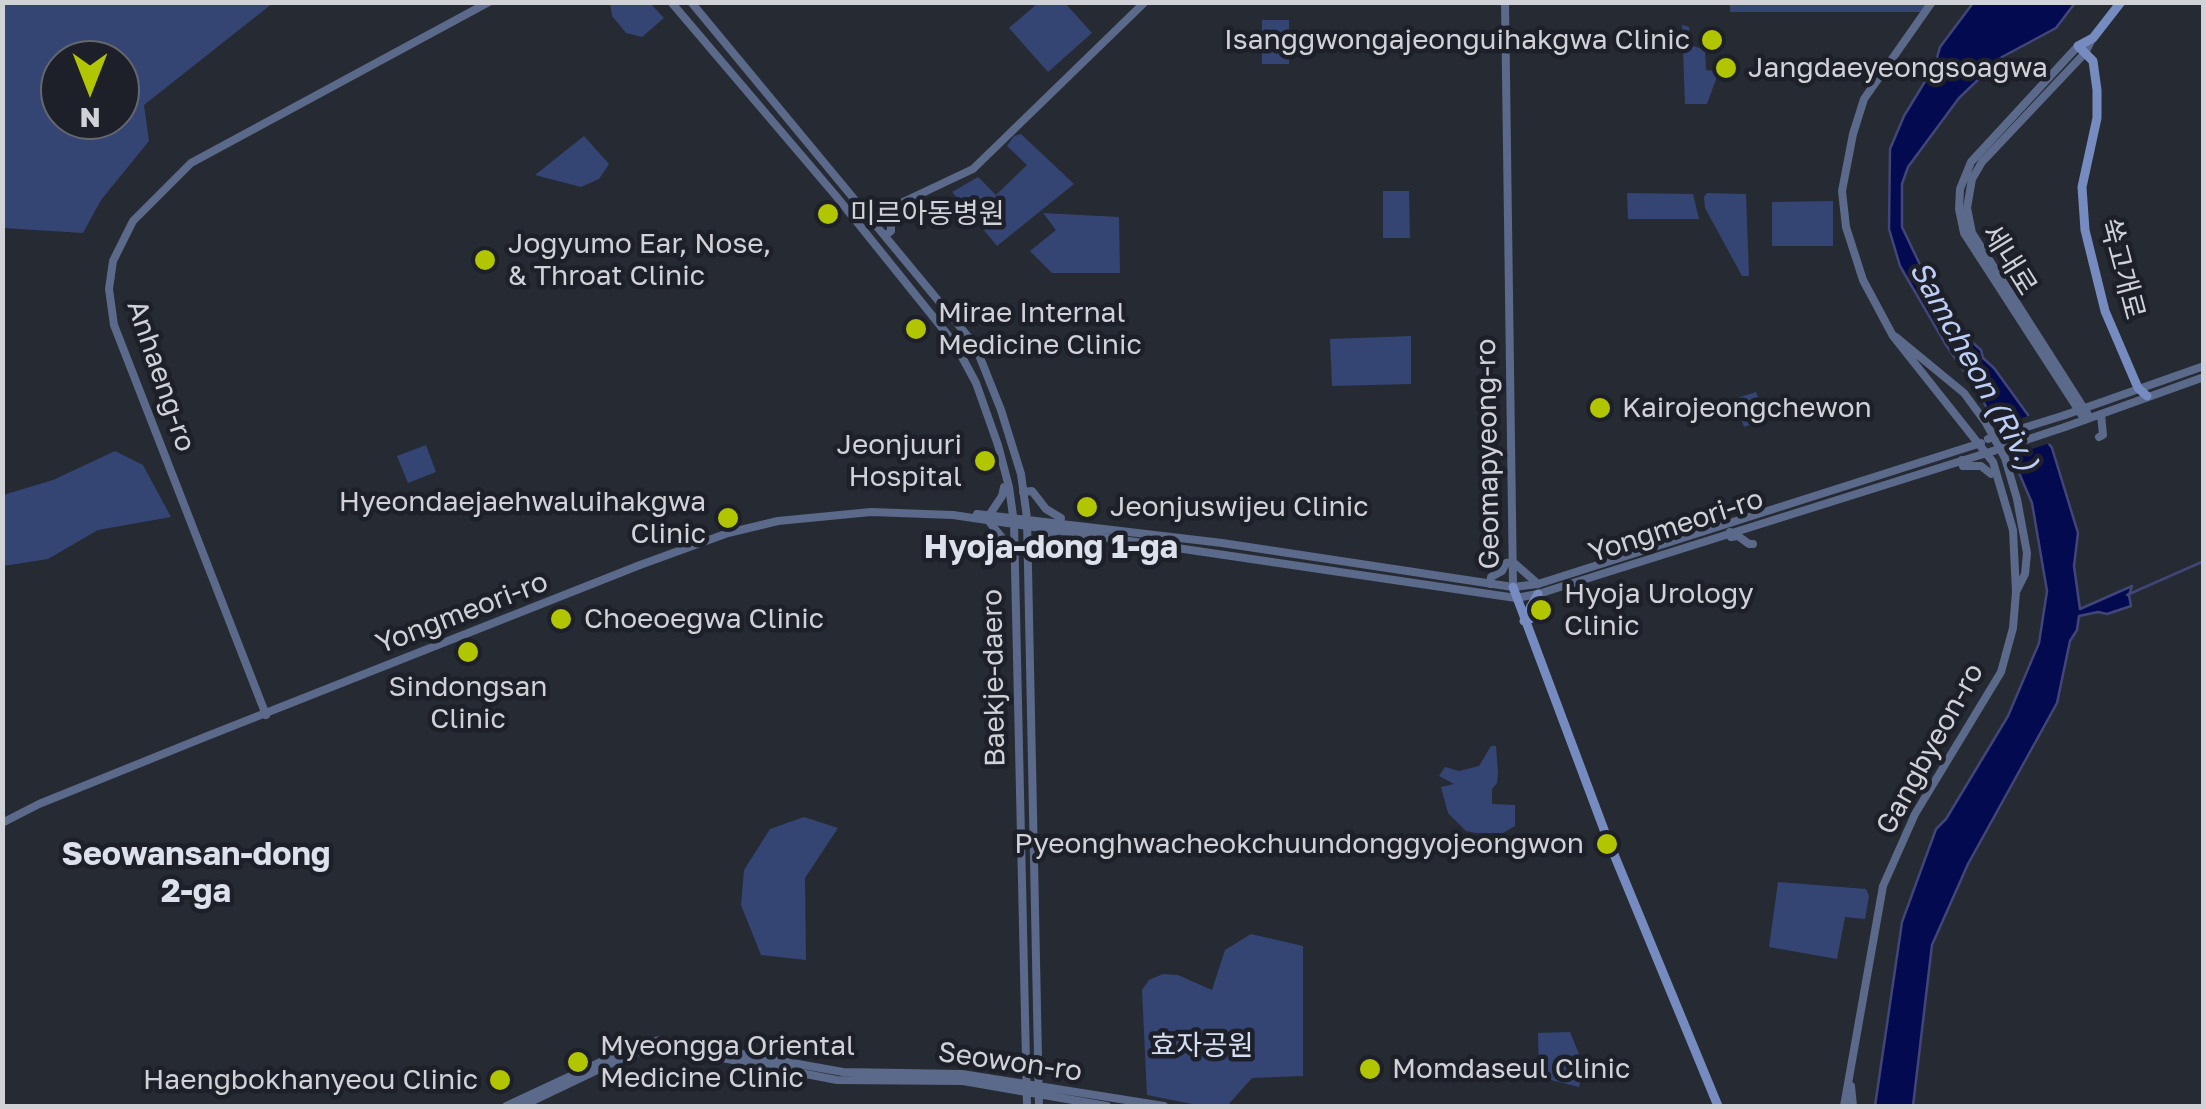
<!DOCTYPE html>
<html>
<head>
<meta charset="utf-8">
<style>
	body { margin:0 }
	#map { position:relative; width:2206px; height:1109px; overflow:hidden; background:#262a32; font-family:"Golos Text",sans-serif }
	canvas { display:block }
	.frame { position:absolute; inset:0; border:5px solid #d0d2d7; pointer-events:none }
	.north { position:absolute; left:40px; top:40px; width:100px; height:100px; box-sizing:border-box; background:#1d2028; border:2px solid #65676e; border-radius:50%; rotate:180deg; font-size:28px; font-weight:700; line-height:40px; text-align:center; color:#d0d2d7 }
	.north::after { content:''; display:block; margin:auto; width:35px; height:45px; background:#b1c500; clip-path:polygon(50% 0,100% 100%,50% 72%,0 100%) }
</style>
</head>
<body>
<div id="map">
<canvas width="2206" height="1109"></canvas>
<div class="frame"></div>
<div class="north">N</div>
</div>
<script>
const context = document.querySelector('canvas').getContext('2d');
context.lineJoin = 'round';
function fill(path, color) { context.fillStyle = color; context.fill(path, 'evenodd'); }
const toPath = rows => new Path2D(rows.map(r => 'M' + r).join(''));
function strokePath(path, color, width, dash) { context.strokeStyle = color; context.lineWidth = width; context.lineCap = dash ? 'butt' : 'round'; context.setLineDash(dash || []); context.stroke(path); }
function label(font, color, halo, rows, align = 'center') {
  context.font = font + ' "Golos Text","Noto Sans KR",sans-serif'; context.lineWidth = 9; context.setLineDash([]); context.textBaseline = 'middle'; context.strokeStyle = halo; context.fillStyle = color; for (const [text, x, y, turn = 0] of rows) {
    context.save(); context.translate(x, y); context.rotate((+turn || 0) * Math.PI / 180); context.textAlign = isNaN(turn) ? turn : align; if (halo) context.strokeText(text, 0, 0); context.fillText(text, 0, 0); context.restore();
  }
}
const green = toPath([
	[2,3,3,2,273,3,144,105,149,141,101,200,83,233,3,228],
	[60,60,120,60,120,120,60,120],
	[610,3,650,3,664,18,642,37,626,33,612,16],
	[1038,3,1065,3,1092,33,1048,72,1009,28],
	[1730,3,1928,3,1921,12,1730,12],
	[1262,20,1289,20,1289,64,1262,64],
	[1682,25,1689,27,1690,45,1705,50,1706,70,1719,71,1707,104,1685,104],
	[1021,134,1074,184,997,246,952,192,978,177,996,195,1027,165,1007,146,1014,136],
	[584,136,609,164,599,179,581,187,535,175],
	[1383,191,1409,191,1410,238,1383,238],
	[1627,193,1693,194,1699,219,1628,219],
	[1707,193,1746,194,1749,276,1742,276,1705,208,1704,197],
	[1833,201,1833,246,1772,246,1772,202],
	[1043,213,1119,217,1120,273,1052,273,1030,251,1056,230],
	[1411,336,1411,384,1332,386,1330,339],
	[1756,392,1766,419,1744,427,1734,399],
	[426,445,436,472,408,483,397,456],
	[115,451,143,465,171,517,98,530,48,559,3,566,3,495,53,480],
	[1491,746,1496,746,1498,773,1497,783,1492,789,1492,804,1515,805,1515,826,1503,833,1476,833,1466,831,1448,813,1441,787,1454,784,1439,776,1445,767,1459,771,1479,766],
	[804,817,838,828,805,878,806,960,761,955,741,905,744,870,770,829],
	[1778,882,1866,889,1869,896,1865,919,1845,917,1837,959,1769,947],
	[1251,934,1303,946,1303,1076,1252,1078,1227,1106,1202,1106,1147,1095,1142,990,1149,980,1163,974,1178,975,1212,990,1225,950],
	[1570,1032,1584,1066,1579,1087,1539,1077,1538,1033]
]);
const water = toPath([
	[1973,3,2075,3,2056,28,2002,57,1959,98,1908,167,1902,184,1902,227,1923,271,1941,301,1946,301,1951,309,1963,334,1981,350,1983,358,1994,368,2052,448,2078,533,2074,566,2080,609,2132,586,2129,595,2131,606,2107,614,2098,612,2079,616,2077,630,2070,641,2057,703,1968,864,1932,945,1913,1106,1875,1106,1902,922,1936,829,1946,819,2008,716,2039,643,2047,591,2032,503,2013,459,1979,393,1946,345,1900,266,1889,229,1890,149,1904,116,1935,65,1940,47,1973,3]
]);
const pier = toPath([
	[2034,414,2054,442,2006,457,1992,428]
]);
const stream = toPath([
	[2127,595,2204,561]
]);
const tertiary = toPath([
	[671,2,836,196,955,344,976,383,998,445,1009,487,1014,523,1027,1106],
	[691,2,975,345,1001,410,1021,474,1027,518,1039,1106],
	[1505,2,1513,587],
	[2078,46,1971,162,1960,189,1959,209,1964,233,2085,420],
	[867,219,973,169,1145,2],
	[885,236,891,231,891,206],
	[1896,337,1964,393,1986,423,2005,458,2017,499,2027,553,2025,574,2016,592],
	[2065,415,2204,366],
	[2090,418,1972,233,1967,208,1972,179,1982,162,2085,53,2092,39],
	[2065,427,2204,377],
	[2099,437,2103,435,2101,414],
	[1962,460,1963,466,1981,466,1991,474,1996,472],
	[1023,492,1032,491,1046,509,1061,518,1060,523],
	[977,514,1222,543,1513,587,1538,584,1981,443],
	[990,514,1002,496,1004,487,1009,487],
	[987,519,1008,545,1014,545],
	[1730,532,1731,537,1738,536,1749,544,1753,544],
	[1027,552,1035,552,1037,542,1056,531],
	[1490,584,1491,577,1502,571,1506,563,1513,562,1538,584],
	[266,715,114,325,109,289,113,261,133,221,191,163,489,2],
	[2,823,39,804,205,737,640,565,728,533,778,521,871,512,953,515,1516,598,1538,594,1993,451],
	[1851,1086,1853,1106],
	[506,1106,641,1043,663,1040,843,1072,962,1074,1164,1106],
	[522,1106,629,1055,660,1046,837,1080,963,1081,1107,1106],
	[1844,1106,1883,886,1915,814,2001,672,2013,628,2016,592,2013,530,1993,462,1893,336,1863,280,1846,227,1842,191,1853,134,1864,99,1932,2]
]);
const secondary = toPath([
	[2121,2,2093,38,2078,46,2093,61,2097,90,2097,118,2082,187,2085,230,2105,311,2138,388,2147,396],
	[1513,587,1606,835,1718,1106],
	[1524,621,1530,619,1530,608,1538,594]
]);
const tertiaryBridge = toPath([
	[1988,439,2065,415],
	[1993,451,2065,427]
]);
const markers = [
	[1712,40,12,"#b1c500"],
	[1726,68,12,"#b1c500"],
	[828,214,12,"#b1c500"],
	[485,260,12,"#b1c500"],
	[916,329,12,"#b1c500"],
	[1600,408,12,"#b1c500"],
	[985,461,12,"#b1c500"],
	[1087,507,12,"#b1c500"],
	[728,518,12,"#b1c500"],
	[1541,610,12,"#b1c500"],
	[561,619,12,"#b1c500"],
	[468,652,12,"#b1c500"],
	[1607,844,12,"#b1c500"],
	[578,1062,12,"#b1c500"],
	[1370,1069,12,"#b1c500"],
	[500,1080,12,"#b1c500"]
];
const poiNames = [
	["Isanggwongajeonguihakgwa Clinic",1690,40,"right"],
	["Jangdaeyeongsoagwa",1748,68],
	["미르아동병원",850,214],
	["Jogyumo Ear, Nose,",508,244],
	["& Throat Clinic",508,276],
	["Mirae Internal",938,313],
	["Medicine Clinic",938,345],
	["Kairojeongchewon",1622,408],
	["Jeonjuuri",962,445,"right"],
	["Hospital",962,477,"right"],
	["Hyeondaejaehwaluihakgwa",706,502,"right"],
	["Clinic",706,534,"right"],
	["Jeonjuswijeu Clinic",1110,507],
	["Hyoja Urology",1564,594],
	["Clinic",1564,626],
	["Choeoegwa Clinic",584,619],
	["Sindongsan",468,687,"center"],
	["Clinic",468,719,"center"],
	["Pyeonghwacheokchuundonggyojeongwon",1584,844,"right"],
	["Myeongga Oriental",600,1046],
	["Medicine Clinic",600,1078],
	["Momdaseul Clinic",1392,1069],
	["Haengbokhanyeou Clinic",478,1080,"right"]
];
const streetNames = [
	["세내로",2009,260,58],
	["쑥고개로",2122,269,75],
	["Anhaeng-ro",161,376,71],
	["Geomapyeong-ro",1488,454,-91],
	["Yongmeori-ro",1676,526,-18],
	["Yongmeori-ro",462,613,-21],
	["Baekje-daero",994,678,-91],
	["Gangbyeon-ro",1930,749,-61],
	["Seowon-ro",1010,1062,8]
];
const parkNames = [
	["효자공원",1202,1046]
];
const waterNames = [
	["Samcheon (Riv.)",1974,366,61]
];
const quarterNames = [
	["Hyoja-dong 1-ga",1051,548],
	["Seowansan-dong",196,855],
	["2-ga",196,892]
];
fill(green, '#344574');
fill(water, '#040a50');
strokePath(water, '#414678', 2.5);
fill(pier, '#262a32');
strokePath(stream, '#414678', 2.5);
strokePath(tertiary, '#5b698a', 8);
strokePath(secondary, '#768bc0', 9);
strokePath(tertiaryBridge, '#5b698a', 8);
for (const [x, y, r, color] of markers) { const dot = new Path2D(); dot.arc(x, y, r, 0, 2 * Math.PI); context.fillStyle = color; context.fill(dot); strokePath(dot, '#1d2028', 4); }
label('28px', '#d0d2d7', '#1d2028', poiNames, 'left');
label('28px', '#d0d2d7', '#1d2028', streetNames);
label('28px', '#d5def3', '#1d2028', parkNames);
label('italic 30px', '#bdcff8', '#1d2028', waterNames);
label('bold 32px', '#dce1ec', '#1d2028', quarterNames);
</script>
</body>
</html>
